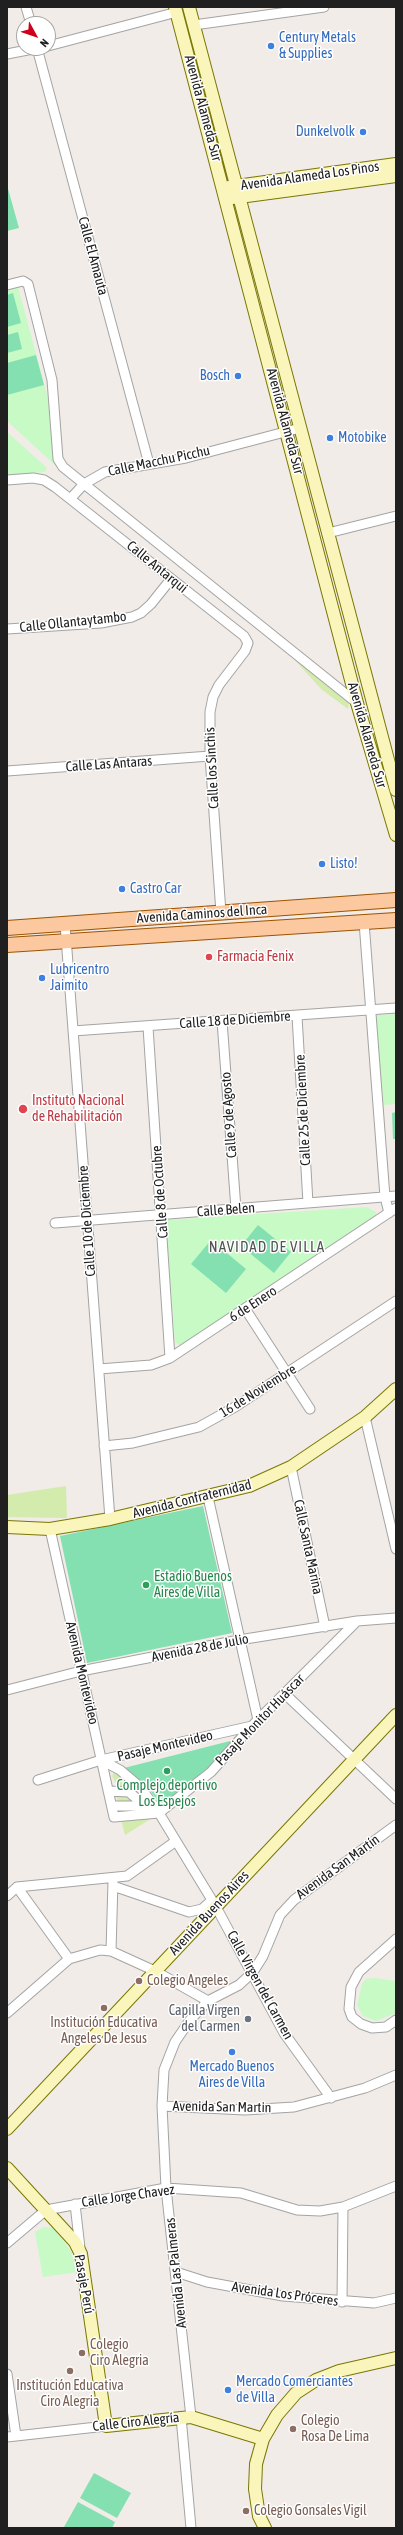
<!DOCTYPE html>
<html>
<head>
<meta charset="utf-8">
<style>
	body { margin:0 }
	#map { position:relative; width:403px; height:2535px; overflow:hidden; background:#f1ece7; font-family:"Asap Condensed",sans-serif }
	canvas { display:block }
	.frame { position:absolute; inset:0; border:8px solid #202020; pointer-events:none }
	.north { position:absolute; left:16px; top:16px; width:40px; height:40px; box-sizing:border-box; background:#fff; border:1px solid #a6a6a6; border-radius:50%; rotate:130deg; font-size:11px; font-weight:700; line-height:16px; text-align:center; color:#202020 }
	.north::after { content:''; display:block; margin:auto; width:14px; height:18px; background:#d0001c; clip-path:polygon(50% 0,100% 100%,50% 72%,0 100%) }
</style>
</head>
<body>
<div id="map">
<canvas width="403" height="2535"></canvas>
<div class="frame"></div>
<div class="north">N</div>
</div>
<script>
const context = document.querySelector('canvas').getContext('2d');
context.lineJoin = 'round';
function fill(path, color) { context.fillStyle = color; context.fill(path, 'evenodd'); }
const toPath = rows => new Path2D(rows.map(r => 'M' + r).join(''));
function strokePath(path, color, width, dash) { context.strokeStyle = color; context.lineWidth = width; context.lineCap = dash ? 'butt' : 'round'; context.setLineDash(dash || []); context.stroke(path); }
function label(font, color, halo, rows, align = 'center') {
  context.font = font + ' "Asap Condensed",sans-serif'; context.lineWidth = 3; context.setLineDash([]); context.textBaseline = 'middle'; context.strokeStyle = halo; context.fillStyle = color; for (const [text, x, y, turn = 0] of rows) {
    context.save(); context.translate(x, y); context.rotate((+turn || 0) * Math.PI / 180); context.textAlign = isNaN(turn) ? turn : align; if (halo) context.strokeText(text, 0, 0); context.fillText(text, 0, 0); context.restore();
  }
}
const grass = toPath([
	[180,7,185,7,229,175,225,176],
	[284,648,349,703,348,709,321,689],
	[66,1486,67,1518,7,1517,7,1495],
	[115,1770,135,1786,151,1806,132,1788,120,1788,116,1784,112,1776],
	[123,1793,139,1803,118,1802,116,1795],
	[152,1818,125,1835,121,1819]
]);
const park = toPath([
	[18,287,50,406,55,465,7,421,7,290],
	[7,432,47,468,45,472,7,475],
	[396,1014,396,1104,383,1105,376,1015],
	[367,1207,376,1212,376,1217,182,1347,175,1342,166,1224,168,1220],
	[374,1978,396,1981,396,2013,376,2021,363,2016,357,2005,362,1984,366,1979],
	[44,2227,53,2228,64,2241,71,2251,77,2272,43,2277,35,2232]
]);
const pitch = toPath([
	[7,185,19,228,7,231],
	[13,293,21,323,7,327,7,295],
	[18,332,22,349,7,353,7,335],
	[36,355,44,385,7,395,7,363],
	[396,1112,396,1139,393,1139,392,1113],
	[258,1225,291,1252,274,1273,241,1246],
	[211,1240,246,1269,226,1293,191,1264],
	[203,1506,232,1633,87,1663,60,1536],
	[230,1741,233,1743,204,1773,163,1803,159,1803,147,1786,124,1768],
	[94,2473,131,2493,117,2518,80,2498],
	[78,2502,115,2522,112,2528,64,2527]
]);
const street = toPath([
	[26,7,31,24],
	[194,25,324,7],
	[48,46,177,12],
	[37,48,149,464],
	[7,54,38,48],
	[7,285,23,281,28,284,52,380,58,459,63,467,357,703],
	[7,480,33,478,44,480,55,487,244,636,248,643,245,651,219,685,213,697,210,712,210,756,221,913],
	[71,498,84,484,105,472,186,458,300,428],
	[328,533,396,516],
	[7,629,101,623,132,617,141,613,151,604,171,579],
	[7,771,210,756],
	[364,922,385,1197,389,1213],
	[65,924,110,1519],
	[297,1016,308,1203],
	[222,1021,236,1209],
	[148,1027,170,1358],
	[73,1031,396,1008],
	[55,1223,396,1196],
	[246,1310,310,1409],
	[99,1369,151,1365,170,1358,396,1208],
	[365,1417,396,1549],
	[104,1446,133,1443,199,1427,235,1407,396,1301],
	[291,1467,325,1627],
	[208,1497,258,1720],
	[50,1529,114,1817,159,1813],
	[7,1690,81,1671,239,1640,357,1621,396,1618],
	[285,1694,396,1799],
	[101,1760,120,1770,140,1787,159,1813,215,1905,284,2033,331,2098],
	[38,1780,101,1760,252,1726],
	[108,1791,129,1792,145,1806],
	[112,1806,145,1806,156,1812],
	[159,1813,211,1772,252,1726,357,1621],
	[113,1886,189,1912,202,1909,212,1900],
	[17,1887,127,1876,176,1841],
	[17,1887,69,1959],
	[7,1896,17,1887],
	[396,1939,359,1972,351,1987,349,2009,352,2017,361,2024,372,2028,386,2027,396,2020],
	[111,1951,113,1881],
	[7,2013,69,1959,100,1950,111,1951,155,1971,208,2001],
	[162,2106,245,2110,294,2107,365,2088,396,2075],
	[75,2204,80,2248],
	[7,2243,46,2210,166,2188,241,2193,297,2210,320,2211,343,2207,396,2186],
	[176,2272,207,2282,283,2296,374,2303,396,2298],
	[342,2302,343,2207],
	[7,2374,16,2436],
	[181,2417,191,2528],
	[191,2417,166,2188,162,2106,164,2070,175,2042,190,2020,208,2001,239,1985,253,1972,263,1956,280,1915,294,1900,396,1825],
	[7,2437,106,2426]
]);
const secondary = toPath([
	[175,7,357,703,396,835],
	[189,7,396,790],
	[229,187,396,164],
	[232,198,396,176],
	[7,1527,50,1529,110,1519,249,1486,291,1467,365,1417,396,1389],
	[7,2129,396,1715],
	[7,2168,75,2242,81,2254,106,2426,191,2417,263,2439],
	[265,2528,259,2516,255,2489,256,2464,263,2439,277,2415,296,2393,316,2380,339,2371,396,2358]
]);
const primary = toPath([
	[7,928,396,900],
	[7,945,396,920]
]);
const markers = [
	[271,46,4,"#3f7fe0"],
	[363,132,4,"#3f7fe0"],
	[238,376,4,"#3f7fe0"],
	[330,438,4,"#3f7fe0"],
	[322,864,4,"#3f7fe0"],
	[122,889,4,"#3f7fe0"],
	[209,957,4,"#e0444e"],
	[42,978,4,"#3f7fe0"],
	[23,1109,5,"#e0444e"],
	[146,1585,4,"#2e9e5b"],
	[167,1771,4,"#2e9e5b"],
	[139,1981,4,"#8d6e63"],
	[104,2008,4,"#8d6e63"],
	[248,2019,4,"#6b7280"],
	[232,2052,4,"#3f7fe0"],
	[82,2353,4,"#8d6e63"],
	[70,2371,4,"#8d6e63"],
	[228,2390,4,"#3f7fe0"],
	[293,2429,4,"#8d6e63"],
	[246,2511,4,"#8d6e63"]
];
const shopNames = [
	["Century Metals",279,38],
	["& Supplies",279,54],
	["Dunkelvolk",355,132,"right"],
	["Bosch",230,376,"right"],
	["Motobike",338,438],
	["Listo!",330,864],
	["Castro Car",130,889],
	["Lubricentro",50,970],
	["Jaimito",50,986],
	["Mercado Buenos",232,2067,"center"],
	["Aires de Villa",232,2083,"center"],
	["Mercado Comerciantes",236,2382],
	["de Villa",236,2398]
];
const streetNames = [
	["Avenida Alameda Sur",203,108,75],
	["Avenida Alameda Los Pinos",310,176,-8],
	["Calle El Amauta",93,256,75],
	["Avenida Alameda Sur",285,421,75],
	["Calle Macchu Picchu",159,461,-12],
	["Calle Antarqui",157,567,39],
	["Calle Ollantaytambo",73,622,-6],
	["Avenida Alameda Sur",367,735,74],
	["Calle Las Antaras",109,764,-4],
	["Calle los Sinchis",212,768,-93],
	["Avenida Caminos del Inca",202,914,-4],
	["Calle 18 de Diciembre",235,1020,-4],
	["Calle 25 de Diciembre",303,1110,-93],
	["Calle 9 de Agosto",229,1115,-94],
	["Calle 8 de Octubre",160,1192,-94],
	["Calle Belen",226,1210,-4],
	["Calle 10 de Diciembre",87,1221,-94],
	["6 de Enero",253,1304,-33],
	["16 de Noviembre",258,1391,-32],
	["Avenida Confraternidad",192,1499,-14],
	["Calle Santa Marina",308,1547,78],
	["Avenida 28 de Julio",200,1648,-11],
	["Avenida Montevideo",82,1673,77],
	["Pasaje Monitor Huáscar",260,1720,-46],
	["Pasaje Montevideo",165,1746,-13],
	["Avenida San Martín",338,1867,-36],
	["Avenida Buenos Aires",209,1913,-47],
	["Calle Virgen del Carmen",260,1985,61],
	["Avenida San Martin",222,2107,1],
	["Calle Jorge Chavez",128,2196,-8],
	["Avenida Las Palmeras",176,2273,-96],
	["Pasaje Perú",84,2284,80],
	["Avenida Los Próceres",285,2294,8],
	["Calle Ciro Alegría",136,2422,-6]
];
const healthNames = [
	["Farmacia Fenix",217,957],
	["Instituto Nacional",32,1101],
	["de Rehabilitación",32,1117]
];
const leisureNames = [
	["Estadio Buenos",154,1577],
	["Aires de Villa",154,1593],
	["Complejo deportivo",167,1786,"center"],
	["Los Espejos",167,1802,"center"]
];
const educationNames = [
	["Colegio Angeles",147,1981],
	["Institución Educativa",104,2023,"center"],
	["Angeles De Jesus",104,2039,"center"],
	["Colegio",90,2345],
	["Ciro Alegria",90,2361],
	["Institución Educativa",70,2386,"center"],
	["Ciro Alegria",70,2402,"center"],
	["Colegio",301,2421],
	["Rosa De Lima",301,2437],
	["Colegio Gonsales Vigil",254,2511]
];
const worshipNames = [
	["Capilla Virgen",240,2011],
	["del Carmen",240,2027]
];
const neighbourhoodNames = [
	["NAVIDAD DE VILLA",267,1247]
];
fill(grass, '#d3ebad');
fill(park, '#c7fac4');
fill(pitch, '#84e0b0');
strokePath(street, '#a4a4a4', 11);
strokePath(secondary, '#7a7704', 14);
strokePath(primary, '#9c5300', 16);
strokePath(street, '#fff', 9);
strokePath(secondary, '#faf5bb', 12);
strokePath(primary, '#fcc8a0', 14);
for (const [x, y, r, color] of markers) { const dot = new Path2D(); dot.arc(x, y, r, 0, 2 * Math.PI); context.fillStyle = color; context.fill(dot); strokePath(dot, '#fff', 1.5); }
label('14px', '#366cbe', '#fff', shopNames, 'left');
label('14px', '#202020', '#fff', streetNames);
label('14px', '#be3a42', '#fff', healthNames, 'left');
label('14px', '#27864d', '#fff', leisureNames, 'left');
label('14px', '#785e54', '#fff', educationNames, 'left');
label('14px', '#5b616d', '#fff', worshipNames, 'right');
context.letterSpacing = '1px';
label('15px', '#535353', '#fff', neighbourhoodNames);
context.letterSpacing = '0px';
</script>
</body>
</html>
